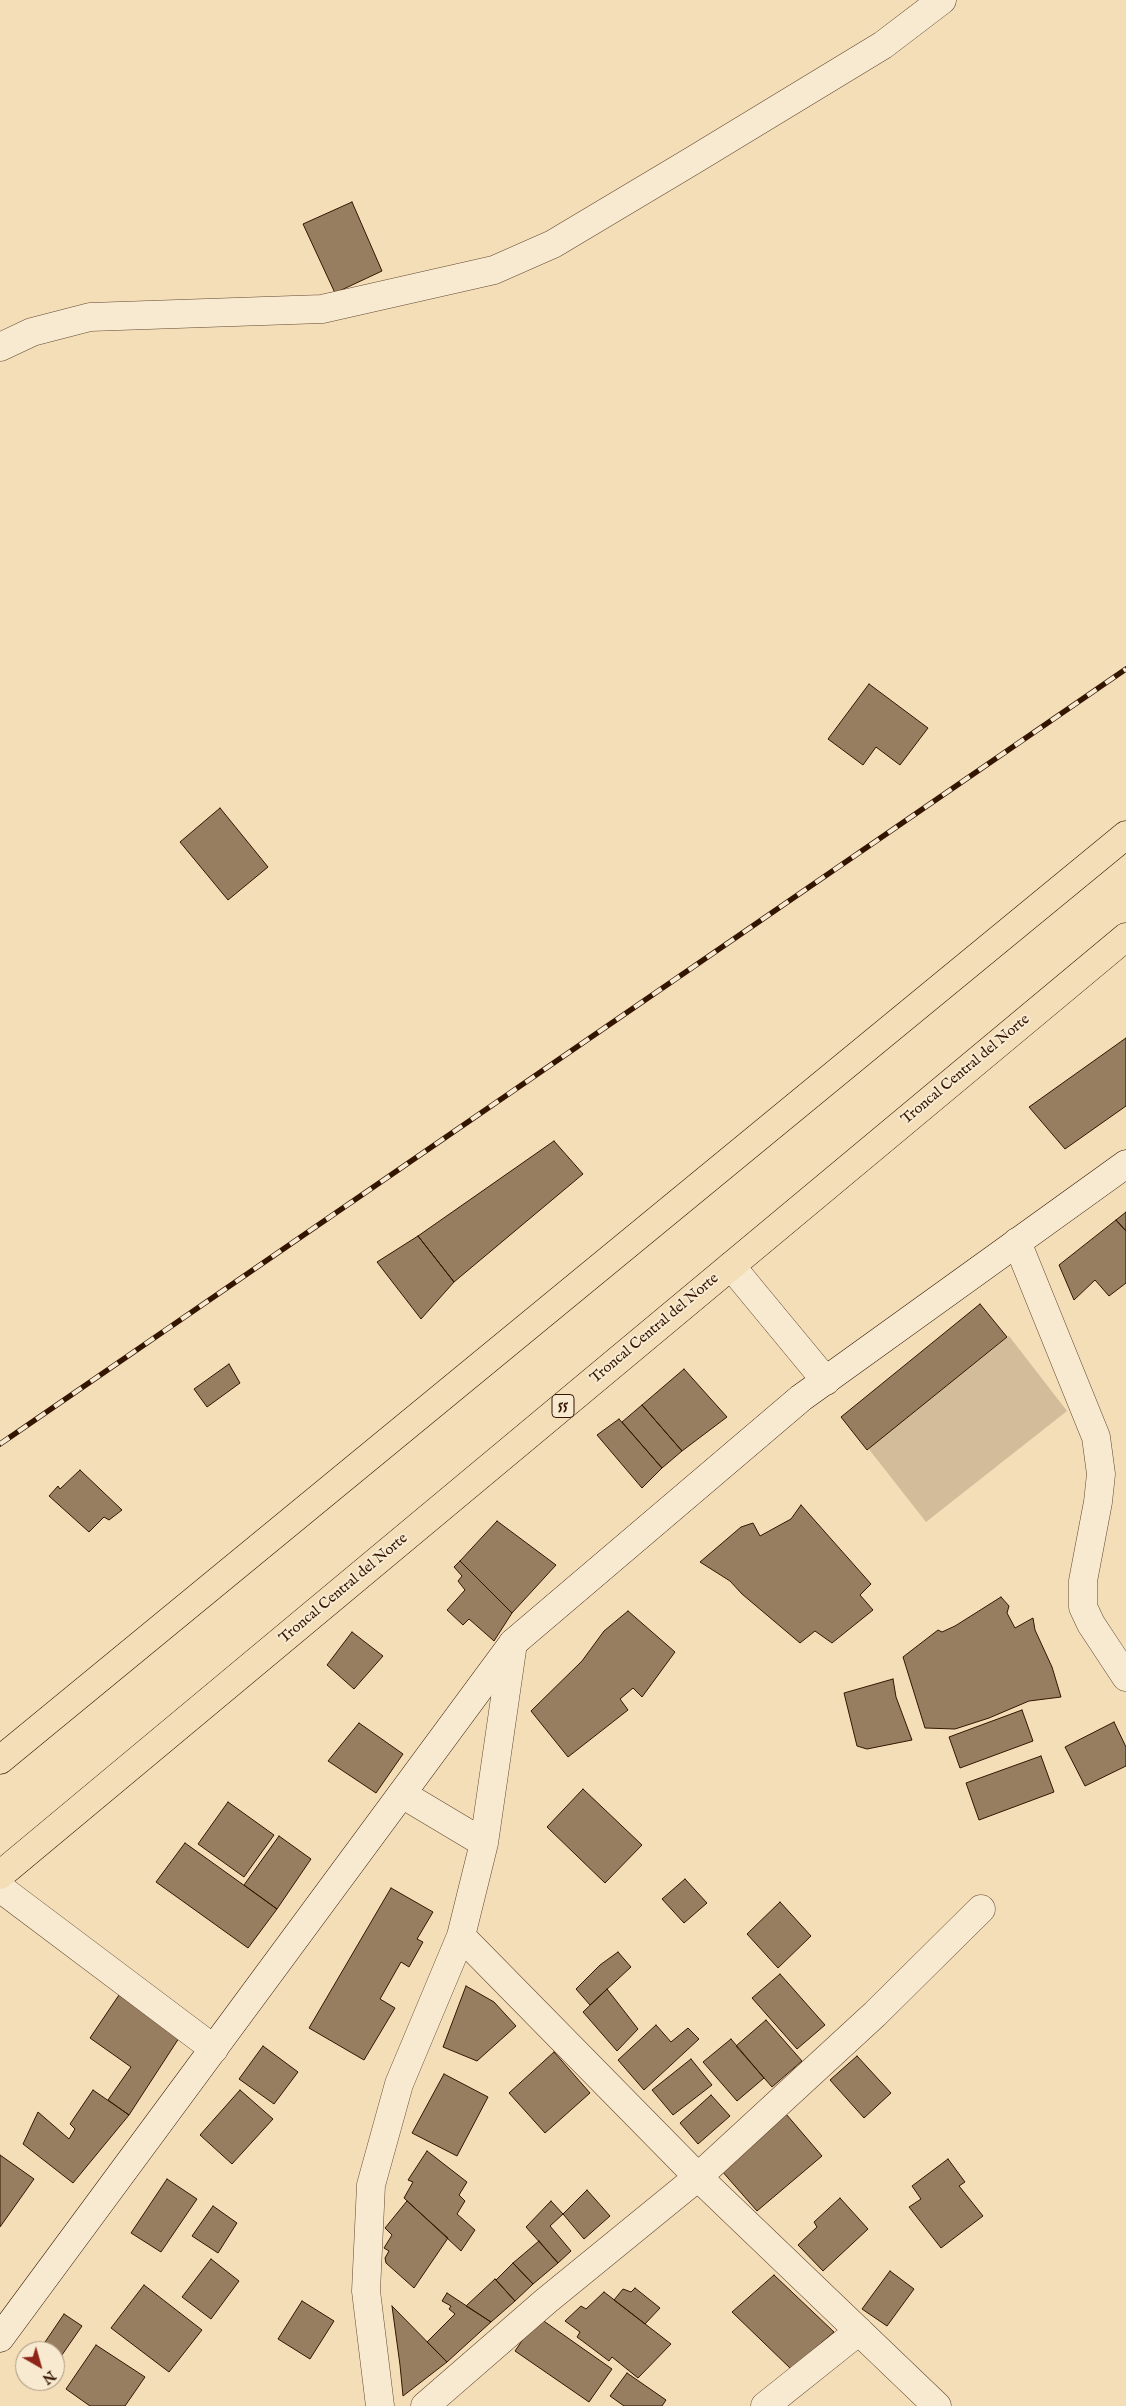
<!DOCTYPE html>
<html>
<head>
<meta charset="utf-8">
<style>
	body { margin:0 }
	#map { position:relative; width:1126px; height:2406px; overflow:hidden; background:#f3deb8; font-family:"IM FELL English",serif }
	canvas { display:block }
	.north { position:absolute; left:15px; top:2341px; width:50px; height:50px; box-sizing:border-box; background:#f7ead1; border:1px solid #a9957d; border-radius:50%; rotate:142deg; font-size:14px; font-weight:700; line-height:20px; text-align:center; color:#341500 }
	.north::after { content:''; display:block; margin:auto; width:18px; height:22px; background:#8f2418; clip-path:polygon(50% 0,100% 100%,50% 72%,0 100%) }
</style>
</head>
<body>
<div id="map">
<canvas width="1126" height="2406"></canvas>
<div class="north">N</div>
</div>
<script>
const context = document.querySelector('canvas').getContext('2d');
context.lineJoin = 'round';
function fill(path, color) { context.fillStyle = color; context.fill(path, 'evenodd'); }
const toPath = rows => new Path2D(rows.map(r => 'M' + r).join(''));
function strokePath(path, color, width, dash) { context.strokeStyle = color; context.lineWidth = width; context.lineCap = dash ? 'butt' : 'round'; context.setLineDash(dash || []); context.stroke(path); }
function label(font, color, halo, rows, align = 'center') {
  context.font = font + ' "IM FELL English",serif'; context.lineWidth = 4; context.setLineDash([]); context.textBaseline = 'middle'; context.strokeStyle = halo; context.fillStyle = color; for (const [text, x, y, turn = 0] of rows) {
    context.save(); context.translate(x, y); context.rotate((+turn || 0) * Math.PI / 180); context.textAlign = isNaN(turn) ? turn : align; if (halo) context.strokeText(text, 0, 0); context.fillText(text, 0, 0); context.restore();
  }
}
const green = toPath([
	[1009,1336,1067,1411,926,1522,868,1448]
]);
const building = toPath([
	[352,202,382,271,335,293,303,224,352,202],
	[869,684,928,728,900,765,876,747,863,765,828,739,869,684],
	[220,808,268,867,228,900,180,842,220,808],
	[1126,1038,1126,1106,1065,1149,1029,1107,1126,1038],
	[554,1141,583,1174,454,1282,418,1236,554,1141],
	[1126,1212,1126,1231,1116,1220,1126,1212],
	[1116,1220,1126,1231,1126,1283,1109,1296,1095,1280,1074,1300,1059,1265,1116,1220],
	[418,1236,454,1282,421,1319,377,1262,418,1236],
	[980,1304,1007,1337,867,1450,841,1417,980,1304],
	[229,1364,240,1383,207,1407,194,1389,229,1364],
	[684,1369,727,1417,682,1451,642,1405,684,1369],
	[642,1405,682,1451,662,1468,622,1422,642,1405],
	[619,1419,662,1468,642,1488,597,1435,619,1419],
	[80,1470,122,1510,109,1520,104,1517,89,1532,49,1496,58,1486,60,1489,80,1470],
	[801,1505,871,1584,860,1595,873,1610,832,1643,815,1631,800,1643,742,1594,730,1581,700,1562,741,1527,753,1523,760,1536,791,1519,801,1505],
	[497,1521,556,1565,512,1613,460,1561,497,1521],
	[460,1561,512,1613,494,1641,469,1619,463,1625,447,1610,465,1590,458,1581,462,1576,454,1567,460,1561],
	[1001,1597,1009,1606,1007,1613,1015,1628,1033,1618,1035,1630,1052,1667,1061,1697,1029,1701,989,1718,955,1729,925,1728,903,1657,938,1630,942,1632,955,1626,1001,1597],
	[628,1611,675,1652,642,1697,633,1688,620,1699,628,1710,568,1757,531,1711,582,1661,604,1631,628,1611],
	[352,1632,383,1656,354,1689,327,1665,352,1632],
	[893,1679,896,1697,912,1740,867,1749,857,1746,844,1693,893,1679],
	[1022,1710,1033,1741,960,1768,949,1737,1022,1710],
	[1114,1722,1126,1747,1126,1766,1085,1786,1065,1747,1114,1722],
	[359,1723,403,1754,376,1793,328,1761,359,1723],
	[1041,1756,1054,1792,979,1820,966,1783,1041,1756],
	[583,1789,642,1845,605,1883,547,1827,583,1789],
	[228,1802,274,1835,244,1877,198,1844,228,1802],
	[279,1836,311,1859,277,1909,244,1885,279,1836],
	[185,1843,277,1909,248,1948,156,1882,185,1843],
	[685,1879,707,1903,684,1923,662,1899,685,1879],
	[391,1888,433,1912,417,1939,423,1942,409,1967,401,1962,380,1999,395,2008,364,2060,309,2028,391,1888],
	[780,1902,811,1936,778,1968,747,1934,780,1902],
	[618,1952,631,1967,590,2005,576,1989,600,1965,618,1952],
	[780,1974,825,2025,797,2049,752,1998,780,1974],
	[466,1986,494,2002,516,2026,477,2061,443,2047,466,1986],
	[607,1989,638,2029,617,2051,583,2012,607,1989],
	[119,1995,179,2038,129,2115,108,2100,131,2067,90,2038,119,1995],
	[766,2020,802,2061,772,2087,736,2046,766,2020],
	[656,2025,671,2042,688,2028,699,2039,644,2090,618,2060,656,2025],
	[731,2039,764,2078,737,2101,703,2062,731,2039],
	[263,2046,298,2072,274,2104,239,2079,263,2046],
	[554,2052,590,2093,545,2133,509,2093,554,2052],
	[857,2056,891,2093,864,2118,830,2080,857,2056],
	[691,2059,712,2085,673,2115,652,2090,691,2059],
	[444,2074,488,2097,457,2156,412,2133,444,2074],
	[93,2090,129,2115,73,2183,23,2144,38,2112,69,2139,75,2129,70,2124,93,2090],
	[240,2090,273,2119,232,2164,200,2135,240,2090],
	[711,2095,730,2116,698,2144,680,2123,711,2095],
	[786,2114,822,2156,757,2211,721,2170,786,2114],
	[427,2151,467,2182,459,2195,465,2201,457,2214,475,2230,461,2251,404,2198,413,2182,408,2180,427,2151],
	[0,2155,34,2179,0,2227,0,2155],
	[948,2159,965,2182,959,2186,983,2216,941,2248,909,2207,921,2199,912,2186,948,2159],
	[167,2179,197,2199,161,2252,131,2233,167,2179],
	[587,2190,610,2216,584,2239,563,2214,587,2190],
	[840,2198,868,2229,823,2271,798,2245,817,2227,814,2222,840,2198],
	[407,2201,448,2238,414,2288,386,2263,385,2258,389,2251,384,2248,392,2235,385,2228,407,2201],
	[551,2201,563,2214,550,2226,571,2251,558,2263,526,2227,551,2201],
	[213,2206,237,2223,218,2253,192,2236,213,2206],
	[539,2241,558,2263,533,2284,513,2263,539,2241],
	[211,2259,239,2281,211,2319,182,2297,211,2259],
	[513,2263,533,2284,515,2301,496,2280,513,2263],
	[890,2271,914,2289,887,2326,862,2309,890,2271],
	[774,2275,834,2332,791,2369,732,2312,774,2275],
	[495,2279,515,2301,491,2322,466,2306,495,2279],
	[144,2285,202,2330,169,2372,111,2328,144,2285],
	[635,2288,660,2308,645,2324,614,2300,623,2289,631,2292,635,2288],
	[604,2292,671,2344,638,2378,612,2357,609,2361,577,2337,580,2332,565,2321,581,2306,586,2309,604,2292],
	[447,2293,491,2322,447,2362,427,2342,455,2314,449,2309,451,2306,442,2301,447,2293],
	[302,2301,334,2321,310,2359,278,2339,302,2301],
	[392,2306,447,2362,403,2396,400,2365,392,2306],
	[64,2314,82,2326,55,2365,55,2351,39,2351,64,2314],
	[538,2317,612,2369,589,2402,515,2351,538,2317],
	[96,2345,145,2377,125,2406,90,2406,66,2389,96,2345],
	[627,2373,666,2400,662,2406,624,2406,610,2396,627,2373]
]);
const street = toPath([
	[0,347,32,332,90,317,322,309,494,270,553,244,692,161,883,45,942,0],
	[1017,1242,1096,1437,1101,1474,1098,1502,1083,1581,1083,1607,1091,1624,1126,1677],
	[731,1266,826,1381],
	[402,1794,484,1843],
	[0,1888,214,2049],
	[461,1936,698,2177,937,2406],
	[380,2406,366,2291,371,2185,399,2084,461,1936,484,1843,513,1643],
	[425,2406,546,2301,698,2177,875,2014,981,1909],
	[765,2406,859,2331]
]);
const secondary = toPath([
	[0,2338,513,1643,801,1398,1126,1164]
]);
const highway = toPath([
	[0,1760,1126,835],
	[0,1875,1126,937]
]);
const rail = toPath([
	[0,1444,1126,669]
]);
const shields = [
	[563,1406,22]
];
const shieldNames = [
	["55",563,1406]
];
const streetNames = [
	["Troncal Central del Norte",966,1070,-40],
	["Troncal Central del Norte",655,1329,-40],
	["Troncal Central del Norte",344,1589,-40]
];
fill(green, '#d3bc99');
fill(building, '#977e60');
strokePath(building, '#341500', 1);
strokePath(street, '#64472e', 29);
strokePath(secondary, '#341500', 29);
strokePath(highway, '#341500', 29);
strokePath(street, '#f7ead1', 28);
strokePath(secondary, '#f7ead1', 28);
strokePath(highway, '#f3deb8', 28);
strokePath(rail, '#341500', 5.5);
strokePath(rail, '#f7ead1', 4, [11]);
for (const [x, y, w] of shields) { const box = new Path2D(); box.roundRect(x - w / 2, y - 11.5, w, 23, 4); context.fillStyle = '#f7ead1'; context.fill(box); strokePath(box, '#341500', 1); }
label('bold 14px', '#341500', null, shieldNames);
label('15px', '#341500', '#f7ead1', streetNames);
</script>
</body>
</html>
